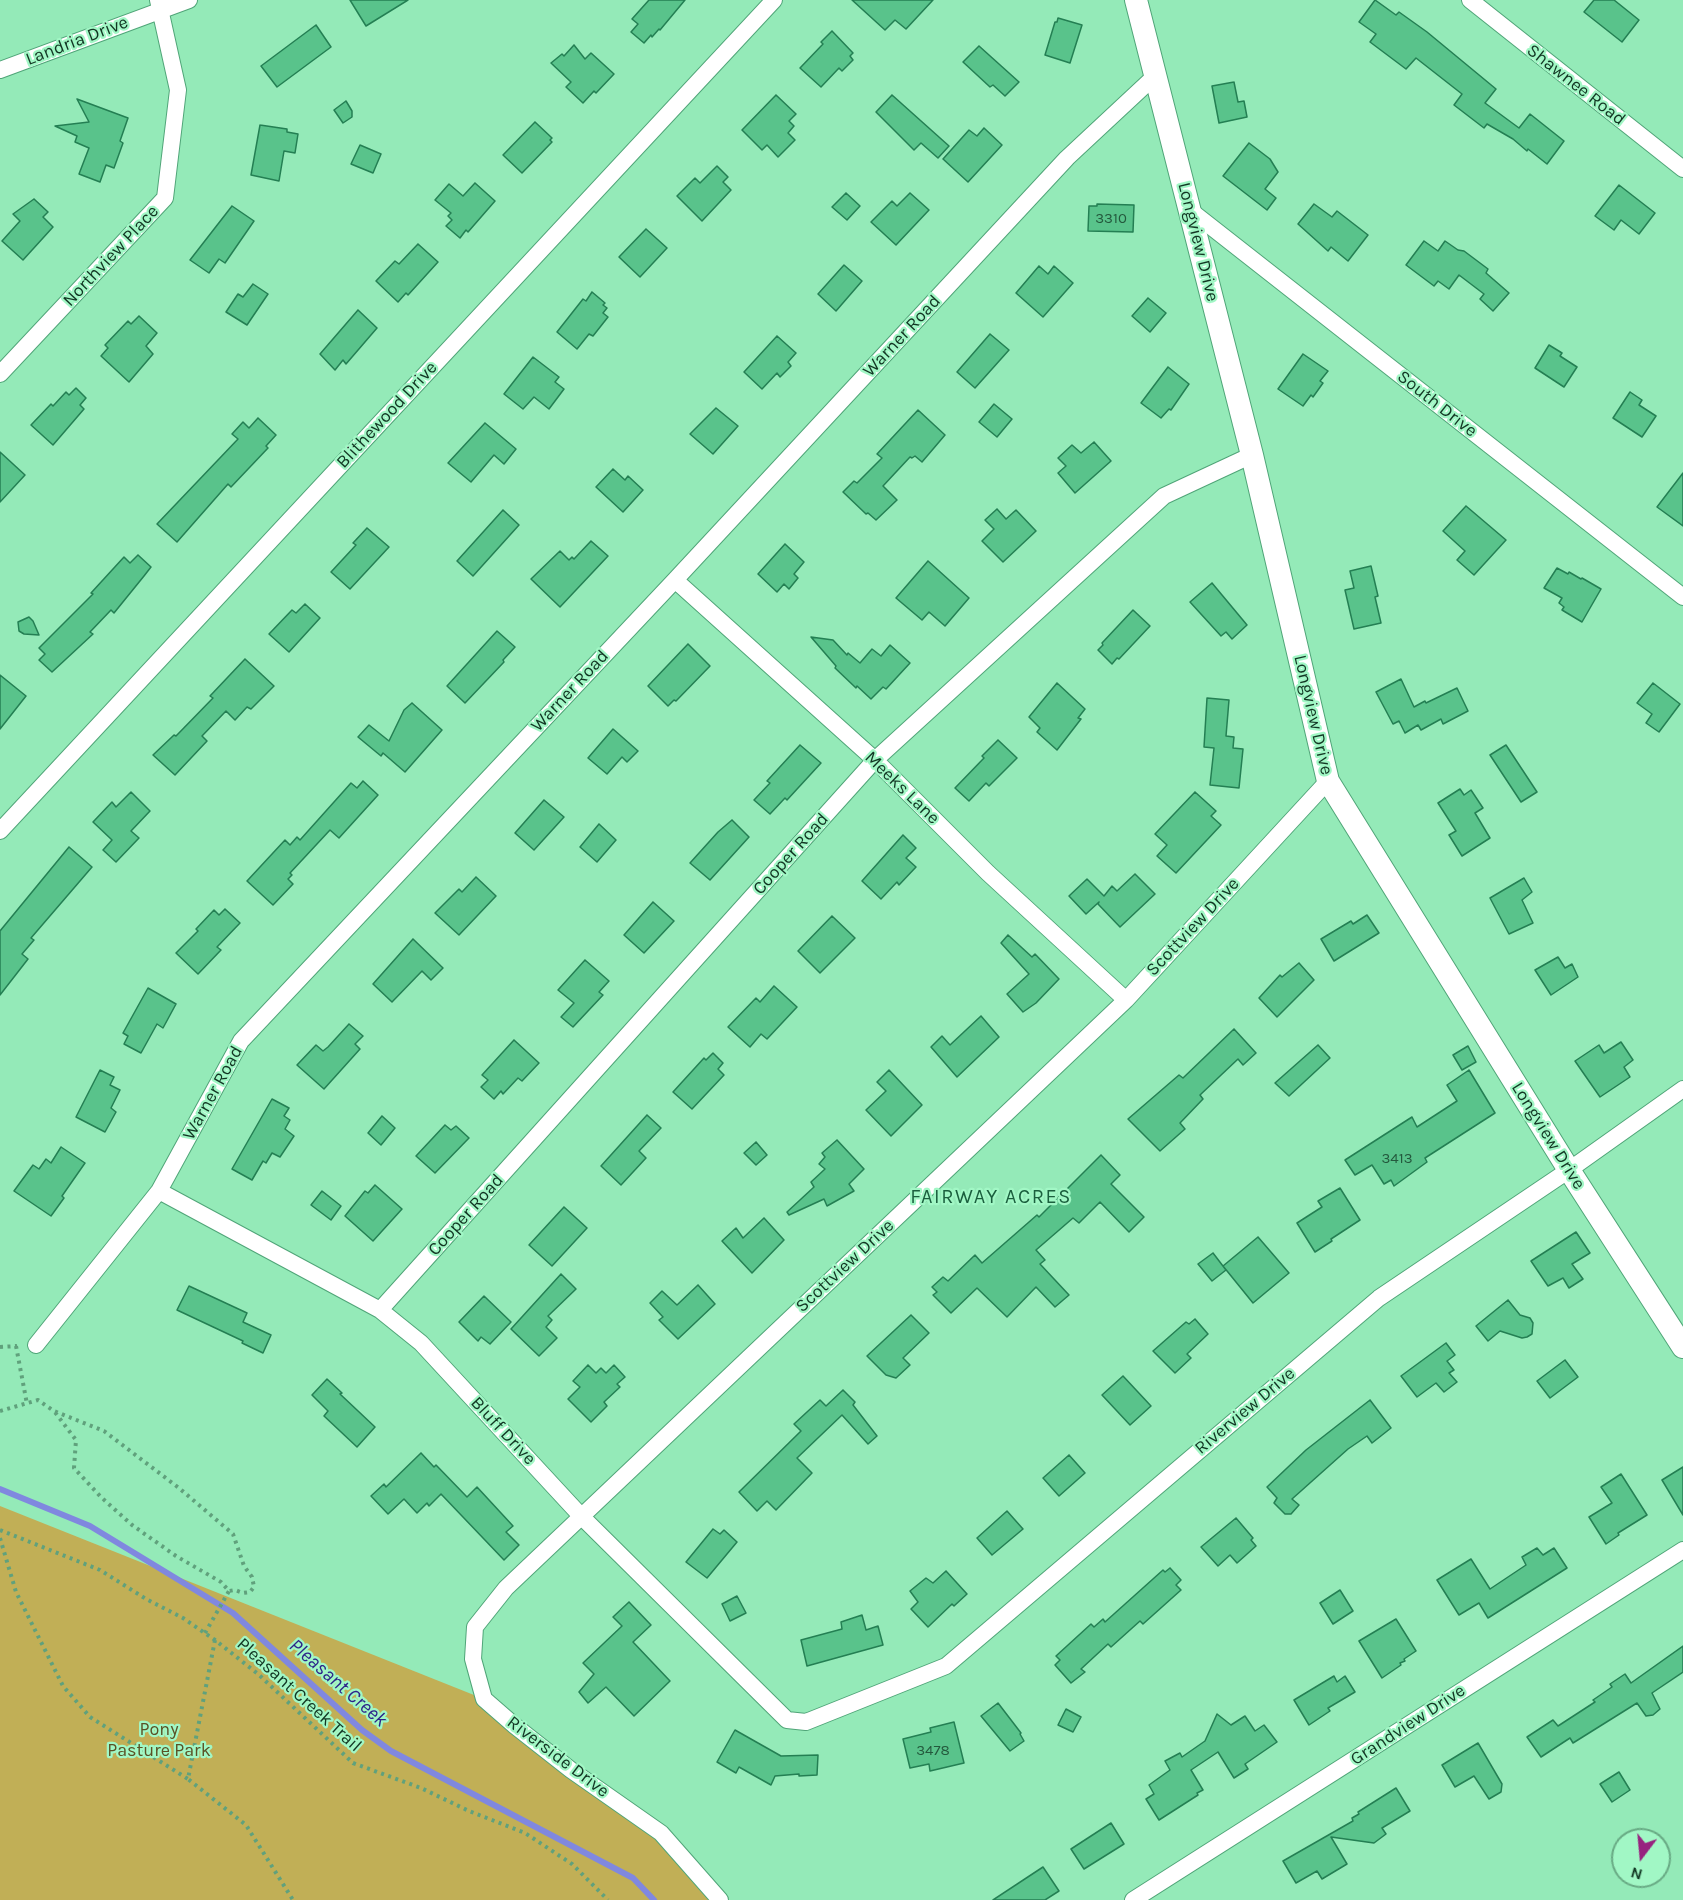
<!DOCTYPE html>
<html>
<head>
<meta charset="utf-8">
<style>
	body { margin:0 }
	#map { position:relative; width:1683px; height:1900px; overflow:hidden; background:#94eab8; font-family:Karla,sans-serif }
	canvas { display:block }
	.north { position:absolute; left:1611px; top:1828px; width:60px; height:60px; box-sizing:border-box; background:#a1f7c5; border:2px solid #68aa84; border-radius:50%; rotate:196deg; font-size:16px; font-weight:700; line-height:24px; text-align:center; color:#123623 }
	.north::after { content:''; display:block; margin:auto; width:21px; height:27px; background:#97237f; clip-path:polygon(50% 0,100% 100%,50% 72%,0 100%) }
</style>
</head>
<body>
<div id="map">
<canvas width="1683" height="1900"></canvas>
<div class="north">N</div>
</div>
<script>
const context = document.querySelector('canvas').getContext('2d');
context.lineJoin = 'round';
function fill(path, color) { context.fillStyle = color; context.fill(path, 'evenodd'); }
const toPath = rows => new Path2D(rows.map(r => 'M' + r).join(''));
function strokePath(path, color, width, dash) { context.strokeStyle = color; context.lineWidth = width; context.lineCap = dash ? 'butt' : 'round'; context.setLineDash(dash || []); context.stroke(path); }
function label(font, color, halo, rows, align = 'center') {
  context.font = font + ' Karla,sans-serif'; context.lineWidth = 4.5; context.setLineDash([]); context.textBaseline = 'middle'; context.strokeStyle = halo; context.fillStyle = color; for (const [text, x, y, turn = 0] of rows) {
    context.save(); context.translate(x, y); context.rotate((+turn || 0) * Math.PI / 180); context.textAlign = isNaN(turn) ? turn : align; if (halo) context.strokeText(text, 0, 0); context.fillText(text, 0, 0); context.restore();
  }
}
const green = toPath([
	[0,1506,484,1699,661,1833,720,1900,0,1900]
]);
const stream = toPath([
	[0,1489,90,1526,233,1613,362,1730,391,1751,633,1878,654,1900]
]);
const building = toPath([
	[350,0,408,0,366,26,350,0],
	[649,0,685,0,660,30,659,29,652,37,651,35,644,43,631,32,638,24,632,19,649,0],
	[852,0,933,0,906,29,895,20,885,30,852,0],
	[1375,0,1396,15,1399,12,1427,32,1496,89,1485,103,1519,128,1530,114,1564,141,1547,164,1528,149,1527,151,1513,139,1487,124,1484,128,1454,105,1462,94,1416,58,1406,69,1370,42,1376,34,1359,22,1375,0],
	[1594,0,1614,0,1639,20,1622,42,1584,12,1594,0],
	[1058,18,1082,25,1070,63,1045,55,1055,22,1057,22,1058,18],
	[316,25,331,47,277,87,261,66,316,25],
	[832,31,853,53,850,56,853,60,842,71,839,68,821,87,800,68,823,44,821,42,832,31],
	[574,45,585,59,591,53,614,74,596,93,594,91,583,103,566,87,571,82,551,63,562,54,564,56,574,45],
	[979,46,1019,82,1005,96,993,85,990,87,963,62,979,46],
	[1234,82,1238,102,1244,101,1247,117,1219,123,1212,86,1234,82],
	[776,95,796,114,789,121,794,126,788,133,795,140,778,157,767,145,762,150,742,130,776,95],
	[892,95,949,146,938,158,921,143,914,150,876,112,892,95],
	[77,99,128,118,120,141,123,143,114,168,106,165,100,182,79,174,89,148,75,142,77,136,55,126,89,122,77,99],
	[346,101,352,111,352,117,343,123,334,110,346,101],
	[535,122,552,138,550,140,552,142,522,173,503,155,535,122],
	[260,125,287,129,287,132,298,134,295,153,284,151,279,181,251,175,260,125],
	[984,128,1002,145,968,182,943,159,969,130,977,136,984,128],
	[1249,143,1270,159,1278,172,1265,189,1276,198,1267,210,1223,176,1249,143],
	[360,145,381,154,373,173,351,164,360,145],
	[717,166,728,177,723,182,731,190,702,221,677,196,695,178,700,183,717,166],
	[475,183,495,201,468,232,466,230,460,238,446,226,452,220,448,216,451,213,435,200,449,184,463,196,475,183],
	[1619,185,1655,213,1639,234,1621,220,1614,230,1595,216,1619,185],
	[846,193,860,206,847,220,832,207,846,193],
	[910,193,929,210,896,245,871,222,892,201,897,206,910,193],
	[34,199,48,212,43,217,53,227,23,260,2,241,20,221,13,214,34,199],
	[1097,204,1134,205,1133,232,1088,231,1089,206,1097,206,1097,204],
	[1314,204,1332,217,1337,211,1368,235,1348,261,1331,247,1328,251,1298,224,1314,204],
	[232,206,254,221,225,263,219,259,209,273,190,260,232,206],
	[646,229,667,248,640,277,619,257,646,229],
	[1424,241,1438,251,1445,241,1458,250,1464,251,1488,269,1486,273,1509,293,1493,311,1480,299,1484,294,1459,275,1449,289,1438,281,1434,286,1406,265,1424,241],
	[418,244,438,262,408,295,406,293,398,302,376,281,395,261,399,264,418,244],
	[844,265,862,281,836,311,818,294,844,265],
	[1039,266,1048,274,1054,266,1073,283,1043,317,1016,293,1039,266],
	[253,284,268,294,247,325,226,312,238,294,243,297,253,284],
	[592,292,605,303,603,305,607,308,603,313,608,317,593,336,589,334,577,349,557,332,583,299,586,301,592,292],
	[1148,298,1166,313,1150,332,1132,316,1148,298],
	[358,310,377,328,346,364,343,360,335,370,320,354,358,310],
	[139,316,157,333,146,346,153,354,129,382,101,356,108,348,105,345,128,321,131,324,139,316],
	[990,334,1009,350,975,388,957,372,990,334],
	[777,336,796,353,788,362,791,366,780,377,777,373,762,389,744,372,777,336],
	[1549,345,1562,353,1560,356,1577,367,1564,387,1535,368,1549,345],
	[1303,354,1328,371,1320,381,1323,383,1313,397,1311,395,1303,406,1278,389,1303,354],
	[533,357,559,377,555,382,564,389,549,409,534,397,523,409,504,394,533,357],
	[1168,367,1189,384,1171,410,1169,409,1161,418,1141,403,1168,367],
	[76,388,86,398,80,405,84,409,53,445,31,425,51,404,53,406,66,392,69,395,76,388],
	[1630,392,1642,400,1639,405,1656,416,1642,437,1613,418,1630,392],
	[994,404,1012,419,997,437,979,422,994,404],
	[716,408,738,426,713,454,690,434,716,408],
	[918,410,945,435,922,462,915,456,912,458,910,457,883,486,897,500,876,520,868,513,866,514,843,492,854,481,857,483,882,458,877,454,918,410],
	[258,418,276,435,266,446,268,448,231,487,228,484,177,542,157,524,238,439,232,434,243,422,249,428,258,418],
	[485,423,516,449,504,464,494,455,471,482,448,463,485,423],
	[1094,442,1111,461,1075,493,1058,473,1066,466,1058,458,1072,445,1081,453,1094,442],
	[0,452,25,475,0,502,0,452],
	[613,469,625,480,628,476,643,490,623,512,596,487,613,469],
	[1683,473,1683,526,1657,507,1683,473],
	[1466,506,1506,540,1474,575,1457,560,1465,551,1443,531,1466,506],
	[997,509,1006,519,1016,510,1036,531,1003,562,982,541,994,529,985,520,997,509],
	[503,510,519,525,473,576,457,561,503,510],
	[367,528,389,547,350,589,331,572,356,545,353,543,367,528],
	[591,541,608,556,560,607,531,579,560,551,569,560,572,557,574,559,591,541],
	[785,544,804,562,794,574,798,578,789,589,784,584,777,592,758,574,785,544],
	[138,555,151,567,144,576,114,613,111,610,90,632,93,634,52,672,39,660,45,654,39,648,93,594,91,593,124,557,130,563,138,555],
	[928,561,969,598,945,626,929,612,922,620,896,598,928,561],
	[1371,566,1378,596,1375,597,1381,623,1354,629,1345,590,1354,588,1350,571,1371,566],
	[1557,568,1568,574,1569,572,1581,579,1582,578,1601,589,1582,622,1562,610,1564,607,1559,603,1562,598,1544,588,1557,568],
	[1212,583,1247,625,1232,639,1226,632,1221,636,1190,602,1212,583],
	[305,604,320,618,289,652,269,634,292,610,296,613,305,604],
	[1133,610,1150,626,1119,659,1117,658,1112,664,1098,650,1103,645,1102,643,1133,610],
	[29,617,33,621,39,635,24,634,19,631,18,622,29,617],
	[497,631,515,647,503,660,504,662,465,703,447,686,497,631],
	[811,637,833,640,847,655,848,653,860,663,872,649,881,656,890,645,910,663,886,689,883,687,871,699,857,686,856,688,835,668,836,666,811,637],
	[688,644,710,666,676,701,674,700,668,706,648,686,688,644],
	[245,659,274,686,251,709,247,707,235,720,226,711,202,736,207,741,175,775,153,755,174,735,176,736,213,698,210,696,245,659],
	[0,675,26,696,0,729,0,675],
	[1401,679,1414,707,1425,701,1426,703,1457,688,1468,711,1443,724,1441,719,1421,730,1418,725,1405,733,1399,721,1393,724,1376,692,1401,679],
	[1057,683,1085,709,1078,718,1081,719,1057,750,1037,732,1040,728,1029,717,1057,683],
	[1653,683,1680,704,1659,732,1646,723,1652,714,1637,703,1653,683],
	[1207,698,1229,700,1226,736,1234,737,1233,748,1243,749,1239,788,1210,785,1214,748,1204,747,1207,698],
	[412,703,442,730,405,772,383,753,381,756,358,737,369,725,389,741,404,710,412,703],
	[613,729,638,751,627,762,622,757,607,774,588,758,613,729],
	[998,740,1017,758,989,786,986,783,969,801,955,788,984,758,982,756,998,740],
	[800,745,821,763,787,800,785,798,770,814,754,800,770,783,767,781,800,745],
	[1506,745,1537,792,1521,802,1490,755,1506,745],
	[363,781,378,795,339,838,330,830,290,873,292,875,288,879,293,884,273,905,247,881,285,840,290,845,297,837,300,840,351,783,357,788,363,781],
	[1460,789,1464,795,1471,790,1483,808,1475,813,1490,838,1462,856,1449,835,1456,831,1438,803,1460,789],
	[131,792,150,811,131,831,139,838,116,862,103,850,112,840,93,822,112,802,116,807,131,792],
	[1195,792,1216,811,1211,816,1221,825,1176,873,1157,856,1167,845,1155,834,1195,792],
	[544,800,564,817,534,850,515,833,544,800],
	[732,820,749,837,710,880,690,863,718,832,732,820],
	[599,824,616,840,597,862,580,847,599,824],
	[903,835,916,848,906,858,916,867,899,885,897,882,881,899,862,881,903,835],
	[69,847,92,867,31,938,34,940,22,954,28,959,0,995,0,931,69,847],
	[1135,874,1155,894,1120,927,1098,904,1099,902,1086,914,1069,896,1087,879,1104,896,1112,886,1117,891,1135,874],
	[476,877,496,896,459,935,435,913,459,889,462,892,476,877],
	[1524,878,1532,892,1522,900,1533,923,1509,934,1490,898,1524,878],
	[653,902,674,921,644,953,624,935,653,902],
	[225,909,240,923,217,947,221,950,198,974,176,953,198,931,196,929,214,910,219,915,225,909],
	[1367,915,1379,933,1334,961,1321,939,1351,921,1353,924,1367,915],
	[832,916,855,938,820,973,798,951,832,916],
	[1008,935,1032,957,1035,954,1059,979,1036,1003,1023,1012,1007,994,1029,974,1001,943,1008,935],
	[413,939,443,968,431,980,422,971,392,1002,373,984,413,939],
	[1558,957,1565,968,1572,964,1578,977,1551,995,1535,970,1558,957],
	[585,960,609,981,599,992,603,995,573,1027,561,1017,574,1003,558,990,585,960],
	[1299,963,1314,980,1277,1017,1259,998,1280,975,1282,977,1299,963],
	[774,986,797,1007,767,1039,761,1034,750,1047,728,1027,756,998,760,1002,774,986],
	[148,988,176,1004,163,1028,157,1024,141,1053,124,1044,128,1036,123,1033,148,988],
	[981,1016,999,1037,957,1077,931,1047,942,1036,950,1045,981,1016],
	[349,1024,363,1036,355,1044,360,1049,324,1089,297,1065,316,1045,323,1051,328,1047,349,1024],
	[1234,1029,1256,1053,1243,1065,1238,1059,1200,1095,1203,1099,1180,1123,1185,1129,1160,1151,1128,1119,1179,1075,1183,1078,1234,1029],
	[514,1040,539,1063,522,1081,518,1078,503,1094,501,1091,494,1099,481,1087,488,1080,482,1075,514,1040],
	[1621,1042,1633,1060,1624,1067,1630,1077,1600,1097,1575,1061,1599,1045,1604,1053,1621,1042],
	[1318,1045,1330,1058,1289,1096,1275,1083,1318,1045],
	[1468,1046,1476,1062,1462,1070,1453,1055,1468,1046],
	[713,1053,723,1063,718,1069,724,1075,692,1109,673,1092,704,1058,706,1060,713,1053],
	[100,1070,114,1077,110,1085,120,1090,111,1108,116,1112,105,1132,76,1117,100,1070],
	[889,1070,922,1105,891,1136,866,1110,886,1091,877,1082,889,1070],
	[1469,1070,1495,1113,1425,1158,1427,1162,1394,1186,1391,1180,1384,1184,1372,1165,1355,1175,1345,1160,1412,1117,1417,1127,1457,1101,1447,1085,1469,1070],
	[272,1099,289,1108,284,1116,290,1120,285,1129,294,1136,280,1157,272,1153,266,1163,263,1161,252,1180,232,1169,272,1099],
	[647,1115,661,1128,639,1151,646,1158,621,1185,601,1166,647,1115],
	[382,1116,395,1128,381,1145,368,1133,382,1116],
	[445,1125,451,1130,456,1126,469,1138,435,1173,416,1156,445,1125],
	[837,1140,864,1169,849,1184,854,1191,827,1206,824,1199,789,1215,787,1212,814,1187,811,1182,825,1169,819,1164,825,1157,822,1153,837,1140],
	[756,1142,767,1155,756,1165,744,1153,756,1142],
	[61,1147,85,1163,62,1196,64,1198,51,1216,14,1191,33,1165,39,1169,46,1159,51,1163,61,1147],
	[1101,1155,1120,1175,1111,1184,1144,1217,1129,1232,1100,1202,1079,1223,1073,1218,1036,1250,1045,1260,1040,1264,1069,1295,1055,1307,1036,1287,1007,1317,977,1288,951,1313,933,1295,937,1292,932,1287,943,1277,948,1281,975,1255,982,1263,1037,1215,1039,1217,1101,1155],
	[375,1185,402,1209,373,1241,345,1216,365,1191,368,1193,375,1185],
	[1340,1188,1360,1220,1331,1239,1332,1241,1315,1252,1297,1223,1322,1207,1318,1201,1340,1188],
	[322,1191,341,1206,331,1220,311,1205,322,1191],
	[564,1207,587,1228,552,1266,529,1245,564,1207],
	[764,1218,784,1240,752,1273,722,1241,736,1228,743,1238,764,1218],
	[1576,1232,1590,1253,1572,1264,1583,1279,1569,1288,1563,1278,1548,1286,1531,1261,1576,1232],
	[1258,1237,1289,1273,1253,1303,1223,1266,1258,1237],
	[1213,1253,1226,1270,1212,1281,1198,1264,1213,1253],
	[561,1274,576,1289,548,1316,552,1320,546,1327,557,1338,539,1356,511,1329,561,1274],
	[698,1285,715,1304,678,1339,659,1320,663,1317,650,1303,662,1291,677,1305,698,1285],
	[189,1286,247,1313,243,1322,271,1335,263,1353,242,1343,243,1341,177,1310,189,1286],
	[484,1296,511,1322,490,1344,481,1337,478,1341,459,1322,484,1296],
	[1508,1300,1520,1315,1530,1318,1533,1323,1532,1334,1527,1337,1522,1338,1500,1331,1488,1341,1476,1326,1508,1300],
	[911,1315,929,1333,903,1358,910,1365,896,1378,886,1375,867,1356,911,1315],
	[1195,1319,1208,1334,1187,1354,1191,1358,1175,1373,1153,1351,1186,1322,1189,1324,1195,1319],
	[1446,1343,1455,1355,1447,1361,1454,1370,1449,1373,1457,1382,1444,1392,1436,1383,1417,1397,1401,1376,1446,1343],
	[1565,1360,1578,1377,1550,1398,1537,1381,1565,1360],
	[588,1365,596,1373,601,1368,606,1373,614,1365,625,1377,617,1384,620,1387,604,1402,607,1406,591,1422,568,1399,580,1387,573,1381,588,1365],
	[1123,1376,1151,1406,1130,1425,1102,1395,1123,1376],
	[327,1379,342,1393,340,1394,375,1427,357,1447,324,1416,328,1411,312,1395,327,1379],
	[843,1390,855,1402,853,1405,877,1436,868,1444,842,1415,797,1458,812,1473,776,1510,767,1501,757,1511,739,1492,801,1431,794,1424,820,1400,826,1406,843,1390],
	[1370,1400,1391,1428,1372,1443,1367,1436,1348,1449,1292,1499,1299,1505,1291,1514,1285,1514,1274,1503,1277,1498,1267,1487,1306,1450,1370,1400],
	[421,1453,434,1467,436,1465,467,1497,477,1487,513,1526,506,1532,519,1545,504,1560,441,1494,429,1506,427,1503,417,1513,404,1499,388,1514,371,1496,384,1484,386,1487,421,1453],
	[1069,1455,1085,1473,1059,1496,1043,1478,1069,1455],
	[1683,1467,1683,1515,1662,1480,1683,1467],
	[1621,1474,1647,1515,1618,1533,1619,1535,1606,1544,1589,1517,1612,1503,1601,1487,1621,1474],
	[1007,1511,1023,1529,992,1555,977,1538,1007,1511],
	[1236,1518,1253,1538,1251,1540,1256,1546,1237,1563,1230,1555,1218,1566,1201,1547,1236,1518],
	[713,1529,720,1534,724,1530,737,1542,707,1578,686,1562,713,1529],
	[1537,1548,1543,1555,1554,1548,1567,1568,1488,1618,1479,1603,1459,1615,1437,1580,1471,1559,1490,1589,1526,1565,1522,1557,1537,1548],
	[1170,1568,1181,1580,1176,1585,1181,1590,1143,1624,1140,1621,1111,1647,1108,1644,1081,1669,1085,1672,1071,1683,1055,1665,1060,1660,1056,1656,1091,1624,1094,1627,1103,1619,1105,1622,1163,1570,1165,1572,1170,1568],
	[946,1571,967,1594,954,1606,952,1604,928,1627,911,1609,918,1602,910,1591,926,1578,933,1583,946,1571],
	[1340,1590,1353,1611,1333,1624,1320,1603,1340,1590],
	[737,1596,746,1613,730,1621,722,1604,737,1596],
	[629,1602,651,1625,633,1642,670,1681,634,1716,606,1687,588,1703,579,1692,594,1674,583,1663,622,1626,613,1617,629,1602],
	[862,1615,866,1630,878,1626,883,1645,807,1666,801,1640,842,1629,841,1622,862,1615],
	[1396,1619,1416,1651,1404,1659,1405,1661,1400,1663,1401,1665,1382,1678,1359,1641,1396,1619],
	[1683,1646,1683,1672,1652,1693,1660,1709,1653,1715,1646,1716,1637,1703,1573,1743,1570,1738,1541,1757,1527,1737,1553,1720,1558,1726,1595,1702,1593,1700,1612,1687,1610,1684,1625,1674,1631,1683,1683,1646],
	[1334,1676,1337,1682,1345,1676,1355,1692,1328,1708,1330,1711,1309,1725,1294,1700,1334,1676],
	[998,1703,1021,1733,1020,1734,1024,1741,1010,1751,981,1716,998,1703],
	[1066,1709,1081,1717,1073,1732,1058,1725,1066,1709],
	[1217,1714,1231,1725,1245,1716,1255,1731,1264,1725,1277,1742,1245,1764,1248,1769,1234,1778,1218,1752,1191,1770,1203,1790,1197,1793,1198,1795,1159,1820,1146,1799,1154,1794,1149,1785,1170,1770,1165,1761,1180,1753,1182,1757,1205,1741,1217,1714],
	[954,1722,964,1763,930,1771,929,1764,910,1768,903,1739,931,1732,930,1728,954,1722],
	[735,1730,781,1756,818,1755,817,1775,799,1776,799,1774,775,1776,771,1785,739,1767,736,1773,717,1762,735,1730],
	[1478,1743,1502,1784,1501,1792,1489,1799,1474,1776,1455,1787,1442,1765,1478,1743],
	[1619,1772,1630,1790,1612,1802,1600,1784,1619,1772],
	[1396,1788,1410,1811,1382,1828,1386,1834,1374,1843,1331,1837,1347,1864,1322,1879,1317,1871,1296,1883,1283,1861,1353,1821,1352,1818,1359,1814,1358,1812,1396,1788],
	[1111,1823,1124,1844,1084,1869,1071,1849,1111,1823],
	[1043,1867,1059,1891,1045,1900,993,1900,1043,1867]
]);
const path = toPath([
	[16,1346,27,1404],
	[0,1347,17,1346],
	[0,1411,38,1400,54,1411,104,1431,179,1488,233,1534,244,1566,252,1577,254,1587,250,1592,243,1593,235,1590,229,1591,221,1582,176,1556,132,1525,101,1497,74,1468,76,1440,54,1411],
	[0,1530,100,1570,146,1599,183,1618,215,1640,258,1674,353,1763,421,1788,469,1811,525,1833,572,1864,608,1900],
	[0,1538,16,1592,63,1686,90,1717,188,1779],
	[205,1633,229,1591],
	[215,1640,188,1779,246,1825,293,1900]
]);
const street = toPath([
	[1470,0,1683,169],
	[0,70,189,0],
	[1191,211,1683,597],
	[0,374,165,198,178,90,158,0],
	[675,580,875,760,988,873,1126,1000],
	[0,831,774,0],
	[159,1191,380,1310,421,1343,581,1516,787,1720,806,1722,946,1666,1379,1298,1569,1170,1683,1089],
	[380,1310,875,760,1164,496,1252,455],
	[36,1345,159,1191,241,1041,675,580,1067,158,1155,76],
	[720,1900,661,1833,571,1770,515,1726,484,1699,473,1659,475,1627,506,1588,1126,1000,1328,781],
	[1133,1900,1683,1550]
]);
const secondary = toPath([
	[1136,0,1252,455,1328,781,1569,1170,1683,1347]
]);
const numberNames = [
	["3310",1111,219],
	["3413",1397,1159],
	["3478",933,1751]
];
const streetNames = [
	["Landria Drive",77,41,-21],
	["Shawnee Road",1576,85,38],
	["Longview Drive",1198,242,76],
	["Northview Place",111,256,-47],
	["Warner Road",902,336,-47],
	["South Drive",1437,404,38],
	["Blithewood Drive",387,415,-47],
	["Warner Road",570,691,-47],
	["Longview Drive",1313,715,77],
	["Meeks Lane",902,788,44],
	["Cooper Road",791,854,-48],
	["Scottview Drive",1193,927,-47],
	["Warner Road",213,1093,-61],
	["Longview Drive",1548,1136,58],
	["Cooper Road",466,1215,-48],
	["Scottview Drive",845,1266,-43],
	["Riverview Drive",1245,1411,-40],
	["Bluff Drive",503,1431,47],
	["Pleasant Creek Trail",299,1695,42],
	["Grandview Drive",1408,1725,-33],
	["Riverside Drive",558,1757,37]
];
const parkNames = [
	["Pony",159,1730],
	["Pasture Park",159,1751]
];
const neighbourhoodNames = [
	["FAIRWAY ACRES",991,1197]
];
const waterNames = [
	["Pleasant Creek",338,1683,41]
];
fill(green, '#c1af56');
strokePath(stream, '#8088df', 6);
fill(building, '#59c38b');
strokePath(building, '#247f53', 1.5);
strokePath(street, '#50a578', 18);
strokePath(secondary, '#50a578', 24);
strokePath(path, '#60a17c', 4, [3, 4.5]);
strokePath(street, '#fff', 16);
strokePath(secondary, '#fff', 22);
label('15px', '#24593d', null, numberNames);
label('18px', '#123623', '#a1f7c5', streetNames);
label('18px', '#5a5125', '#a1f7c5', parkNames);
context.letterSpacing = '1.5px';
label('20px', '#1b5f3e', '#a1f7c5', neighbourhoodNames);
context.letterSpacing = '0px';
label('italic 20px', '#2d2589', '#a1f7c5', waterNames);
</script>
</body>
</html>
